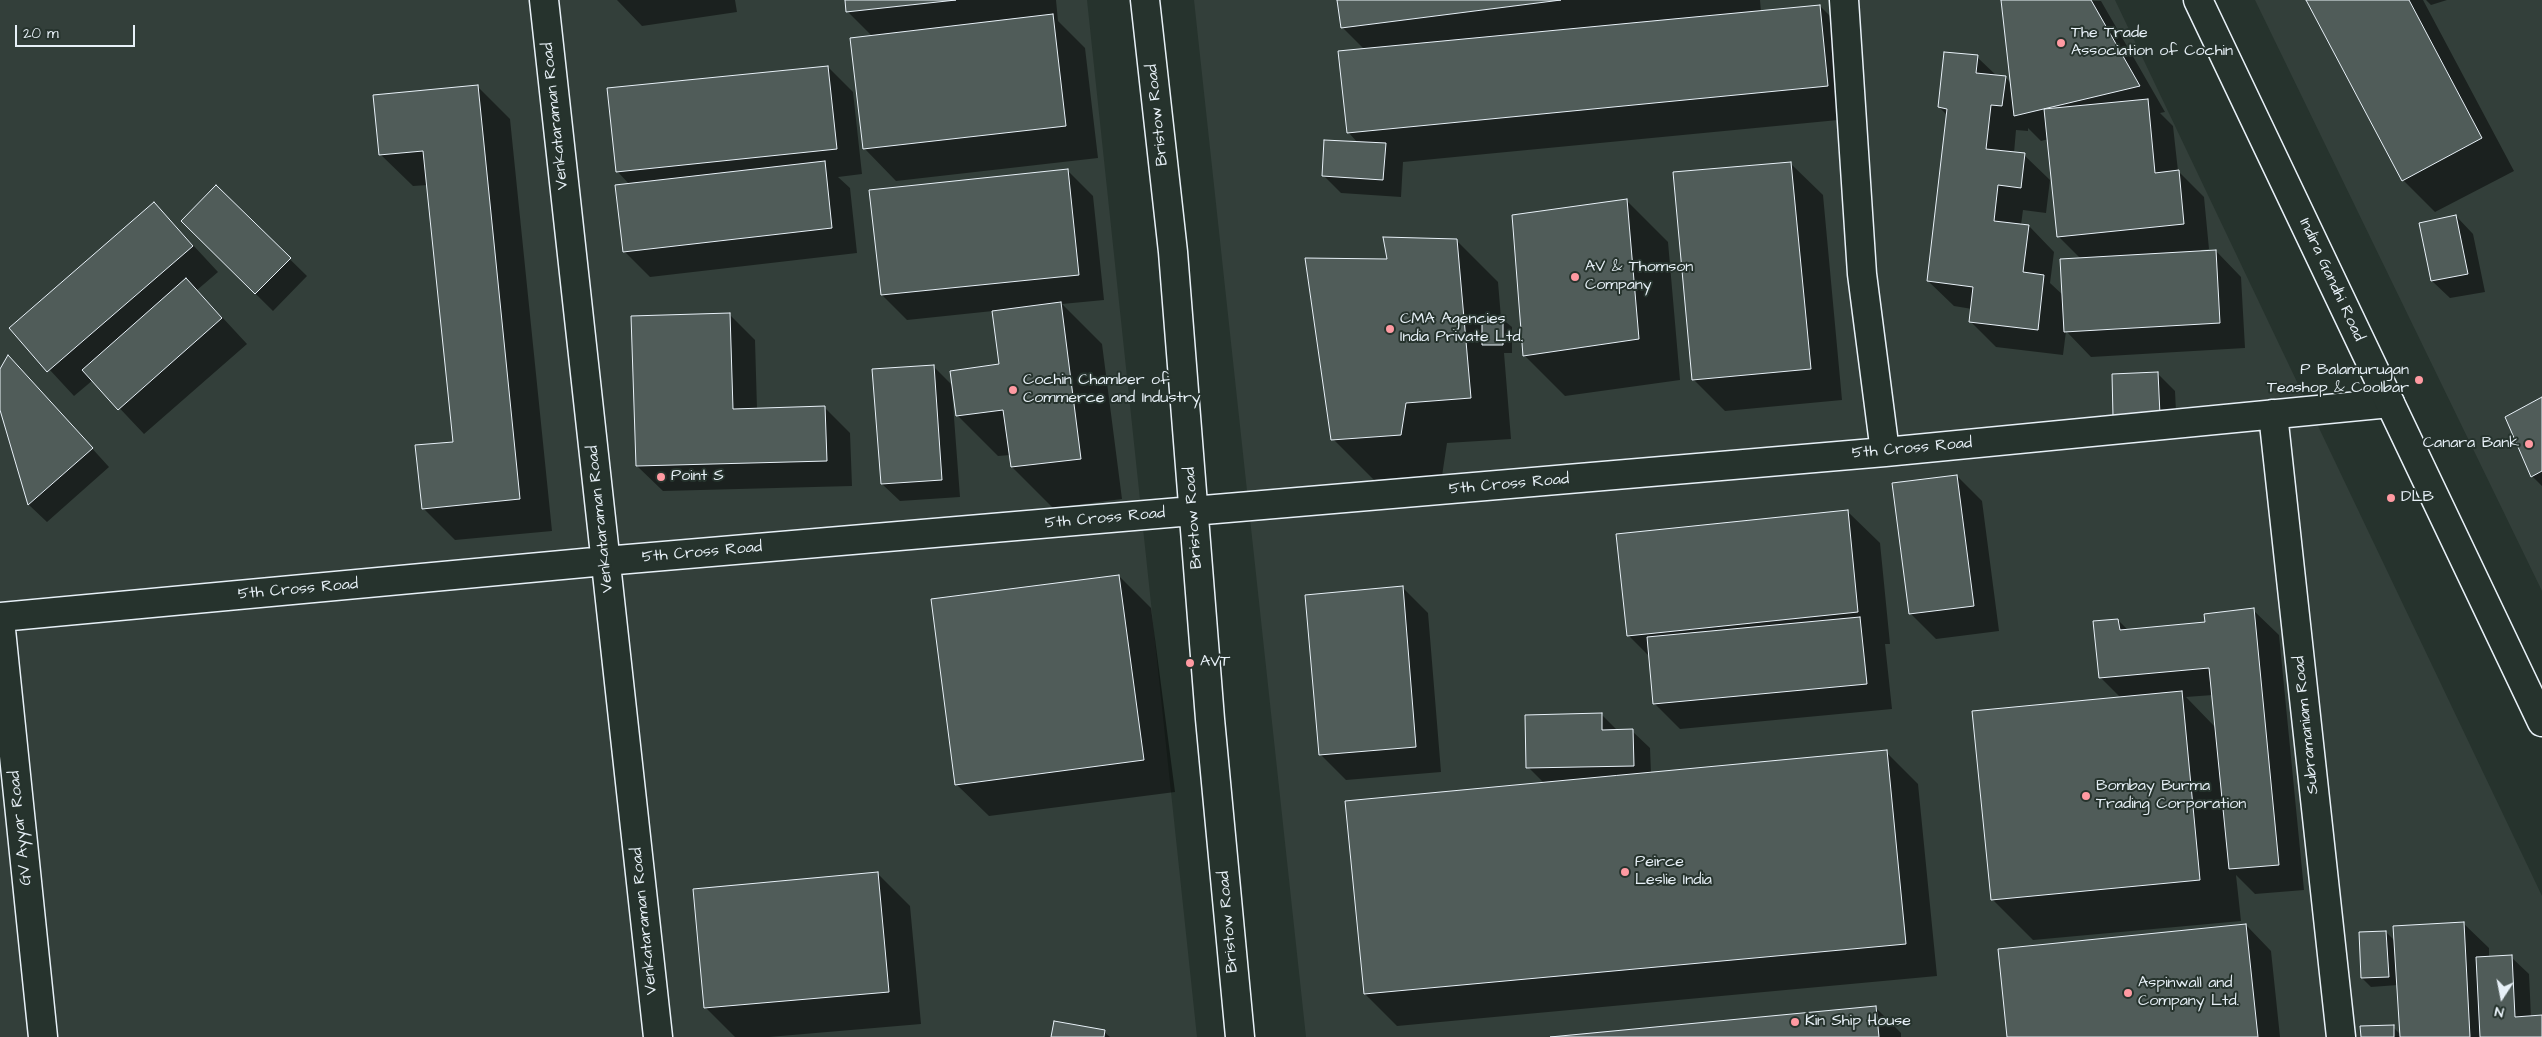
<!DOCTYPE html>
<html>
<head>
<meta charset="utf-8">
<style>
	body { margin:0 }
	#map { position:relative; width:2542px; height:1037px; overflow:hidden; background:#26332d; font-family:"Architects Daughter",sans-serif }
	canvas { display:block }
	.north { position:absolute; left:2477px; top:972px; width:50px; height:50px; -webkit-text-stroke:4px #26332d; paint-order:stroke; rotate:191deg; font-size:14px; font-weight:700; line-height:20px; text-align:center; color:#e8f1f8 }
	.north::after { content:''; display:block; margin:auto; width:18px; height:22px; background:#e8f1f8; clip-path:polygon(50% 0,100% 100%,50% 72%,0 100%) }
	.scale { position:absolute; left:15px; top:25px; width:120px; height:22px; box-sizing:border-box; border:2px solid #e8f1f8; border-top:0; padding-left:6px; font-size:15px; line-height:18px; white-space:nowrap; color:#e8f1f8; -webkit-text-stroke:4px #26332d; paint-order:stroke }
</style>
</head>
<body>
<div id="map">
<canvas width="2542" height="1037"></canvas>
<div class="north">N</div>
<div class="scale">20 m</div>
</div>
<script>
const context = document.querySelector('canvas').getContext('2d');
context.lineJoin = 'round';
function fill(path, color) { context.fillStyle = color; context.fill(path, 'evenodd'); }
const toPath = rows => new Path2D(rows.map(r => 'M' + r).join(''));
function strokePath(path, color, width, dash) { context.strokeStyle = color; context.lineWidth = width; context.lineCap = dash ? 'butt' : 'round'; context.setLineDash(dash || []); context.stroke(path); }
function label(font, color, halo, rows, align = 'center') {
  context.font = font + ' "Architects Daughter",sans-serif'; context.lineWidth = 4; context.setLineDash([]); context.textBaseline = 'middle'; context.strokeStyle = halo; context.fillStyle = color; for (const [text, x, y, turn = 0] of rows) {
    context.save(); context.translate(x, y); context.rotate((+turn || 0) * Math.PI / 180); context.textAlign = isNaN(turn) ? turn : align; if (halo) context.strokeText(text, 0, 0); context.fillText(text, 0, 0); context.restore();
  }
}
const built = toPath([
	[0,0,1087,0,1197,1037,0,1037],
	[1194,0,2115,0,2542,896,2542,1037,1306,1037],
	[2255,0,2542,0,2542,591]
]);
const shadow = toPath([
	[617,0,735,0,737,12,642,26],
	[846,0,1056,0,1058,21,1085,48,1098,158,896,181,864,148,872,36,847,11],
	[1338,0,1760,0,1761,12,1820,6,1852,38,1859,118,1403,162,1401,197,1341,193,1323,175,1358,143,1348,132,1365,50,1342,27],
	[2002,0,2101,1,2165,112,2160,113,2173,126,2178,171,2204,197,2209,249,2201,250,2201,252,2216,251,2241,277,2245,348,2091,357,2066,331,2063,355,1996,347,1971,322,1972,309,1954,306,1928,281,1948,116,1939,107,1977,57,1998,77,2006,78,2012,84],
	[2028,128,2041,141,2049,139,2058,236,2081,259,2064,296,2050,283,2054,252,2029,226,2021,225,2023,210,2046,213,2050,180,2024,155,2014,153,2016,130,2028,131],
	[2308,0,2423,0,2514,171,2435,212,2403,180],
	[2426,0,2447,0,2431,5],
	[828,67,853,92,862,174,838,177,850,188,857,253,650,277,624,251,630,185,617,171],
	[478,87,510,119,552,531,455,540,423,508,454,443,428,185,413,186,380,154],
	[1790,163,1823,195,1842,400,1725,411,1693,379],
	[1068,171,1093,196,1104,300,1062,304,1102,344,1122,499,1053,508,1012,467,1010,455,998,456,957,415,954,391,952,391,960,497,900,501,882,484,933,366,953,386,1001,366,993,311,907,320,882,295],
	[216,187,307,276,273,311,182,221],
	[1627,201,1668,242,1680,380,1565,396,1524,355],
	[154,203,218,272,197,290,247,344,144,434,93,380,74,396,11,328],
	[2456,216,2473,234,2485,292,2450,298,2432,281],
	[1457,241,1498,282,1501,318,1512,327,1512,353,1504,353,1511,439,1447,443,1442,476,1374,480,1333,439,1389,260],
	[729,314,755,340,757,409,824,407,850,433,852,486,663,491,637,466],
	[9,357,109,467,47,522,29,505,0,406,0,372],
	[2158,374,2175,391,2177,433,2113,375],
	[2542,398,2542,486,2532,476],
	[1957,476,1982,501,1999,631,1936,639,1910,613],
	[1847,511,1880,543,1890,644,1885,644,1892,709,1680,729,1654,703,1650,657,1628,635],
	[1119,576,1151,608,1175,792,989,816,956,784],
	[1403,588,1428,613,1441,772,1346,780,1320,754],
	[2253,610,2279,635,2304,890,2255,894,2236,875,2241,921,2033,940,1992,899,2121,698,2100,677,2118,620,2128,630,2206,623],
	[2213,695,2216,728,2186,697],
	[1601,714,1618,731,1632,731,1650,748,1651,773,1886,752,1918,784,1937,976,1397,1026,1365,994,1544,783,1528,767],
	[878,874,910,906,921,1024,769,1037,735,1037,706,1008],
	[2463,923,2489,948,2489,958,2511,957,2529,974,2531,1017,2542,1017,2542,1037,2362,1037,2393,1027,2401,1035,2398,985,2371,987,2362,978,2386,932,2396,942],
	[2246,925,2271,951,2280,1037,2008,1037],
	[1876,1008,1901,1033,1901,1037,1564,1037],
	[1104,1032,1110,1037,1053,1037]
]);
const building = toPath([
	[845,0,956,0,846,12,845,0],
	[1337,0,1561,0,1341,28,1337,0],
	[2001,0,2091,0,2140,86,2014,116,2001,0],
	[2306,0,2409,0,2482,138,2402,181,2306,0],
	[1820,5,1828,86,1347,133,1338,51,1820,5],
	[1053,14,1066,126,863,149,850,38,1053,14],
	[1944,52,1978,55,1976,73,2006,76,2002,106,1991,105,1986,149,2025,153,2021,188,1998,185,1994,221,2029,225,2023,272,2044,275,2038,330,1969,322,1973,287,1927,281,1947,109,1938,107,1944,52],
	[828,66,837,149,616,172,607,88,828,66],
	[478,85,520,499,422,509,415,445,453,442,423,151,379,155,373,95,478,85],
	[2148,99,2155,173,2179,170,2184,224,2057,237,2044,109,2148,99],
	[1324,140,1386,143,1383,180,1322,176,1324,140],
	[825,161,832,228,623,252,615,185,825,161],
	[1791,162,1811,369,1692,380,1673,172,1791,162],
	[1068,169,1079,275,881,295,869,190,1068,169],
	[216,185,291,258,255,294,181,221,216,185],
	[1627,199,1639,339,1523,356,1512,215,1627,199],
	[154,202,193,246,47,372,9,328,154,202],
	[2456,215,2468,274,2431,281,2419,223,2456,215],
	[1383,237,1457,239,1471,398,1406,403,1401,435,1331,440,1305,258,1387,259,1383,237],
	[2216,250,2220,323,2064,332,2060,259,2216,250],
	[186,278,222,318,118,410,82,370,186,278],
	[1061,302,1081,459,1011,467,1003,410,956,416,950,371,999,364,992,311,1061,302],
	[730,313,733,409,825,406,827,461,636,466,631,316,730,313],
	[1482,317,1503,317,1503,345,1482,345,1482,317],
	[8,355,93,448,28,505,0,410,0,369,8,355],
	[934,365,942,480,881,484,872,369,934,365],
	[2158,372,2160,415,2113,417,2112,374,2158,372],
	[2542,397,2542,471,2531,477,2505,417,2542,397],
	[1957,475,1974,606,1909,614,1892,483,1957,475],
	[1848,510,1858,612,1627,636,1616,534,1848,510],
	[1119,575,1144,760,955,785,931,599,1119,575],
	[1403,586,1416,747,1319,755,1305,595,1403,586],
	[2254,608,2279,865,2229,869,2209,668,2099,678,2093,621,2118,619,2120,630,2205,622,2204,614,2254,608],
	[1860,617,1867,684,1653,704,1647,637,1860,617],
	[2182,691,2200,880,1991,900,1972,711,2182,691],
	[1602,713,1602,730,1633,729,1634,766,1526,768,1525,715,1602,713],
	[1887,750,1906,944,1364,994,1345,801,1887,750],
	[878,872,889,992,704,1008,693,889,878,872],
	[2464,922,2470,1037,2400,1037,2393,926,2464,922],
	[2246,924,2258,1037,2007,1037,1998,949,2246,924],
	[2386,931,2389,977,2361,978,2359,932,2386,931],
	[2512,955,2515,1017,2542,1015,2542,1037,2480,1037,2476,957,2512,955],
	[1876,1006,1879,1037,1550,1037,1876,1006],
	[1054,1021,1105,1030,1104,1037,1051,1037,1054,1021],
	[2394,1025,2394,1037,2361,1037,2360,1026,2394,1025]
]);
const minor = toPath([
	[544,0,658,1037],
	[1145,0,1173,252,1210,719,1240,1037],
	[1844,0,1862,274,1885,452],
	[2273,414,2341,1037],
	[0,617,605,561,1885,452,2390,403],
	[0,620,43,1037]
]);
const highway = toPath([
	[2198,0,2542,722]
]);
const markers = [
	[2061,43,5,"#ff9aa2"],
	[1575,277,5,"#ff9aa2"],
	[1390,329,5,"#ff9aa2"],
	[2419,380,5,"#ff9aa2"],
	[1013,390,5,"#ff9aa2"],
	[2529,444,5,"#ff9aa2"],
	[661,477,5,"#ff9aa2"],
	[2391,498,5,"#ff9aa2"],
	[1190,663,5,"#ff9aa2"],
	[2086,796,5,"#ff9aa2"],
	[1625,872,5,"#ff9aa2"],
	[2128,993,5,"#ff9aa2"],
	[1795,1022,5,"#ff9aa2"]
];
const poiNames = [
	["The Trade",2071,34],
	["Association of Cochin",2071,52],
	["AV & Thomson",1585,268],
	["Company",1585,286],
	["CMA Agencies",1400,320],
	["India Private Ltd.",1400,338],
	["P Balamurugan",2409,371,"right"],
	["Teashop & Coolbar",2409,389,"right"],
	["Cochin Chamber of",1023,381],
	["Commerce and Industry",1023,399],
	["Canara Bank",2519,444,"right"],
	["Point S",671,477],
	["DLB",2401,498],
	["AVT",1200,663],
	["Bombay Burma",2096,787],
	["Trading Corporation",2096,805],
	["Peirce",1635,863],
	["Leslie India",1635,881],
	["Aspinwall and",2138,984],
	["Company Ltd.",2138,1002],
	["Kin Ship House",1805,1022]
];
const streetNames = [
	["Bristow Road",1158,115,-96],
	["Venkataraman Road",556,116,-96],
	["Indira Gandhi Road",2331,280,65],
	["5th Cross Road",1912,449,-5],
	["5th Cross Road",1509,485,-5],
	["Bristow Road",1194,518,-94],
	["Venkataraman Road",601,519,-96],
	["5th Cross Road",1105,519,-5],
	["5th Cross Road",702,553,-5],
	["5th Cross Road",298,590,-5],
	["Subramaniam Road",2307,725,-96],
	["GV Ayyar Road",21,828,-96],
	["Venkataraman Road",645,921,-96],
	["Bristow Road",1229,922,-95]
];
fill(built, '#333f3a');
fill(shadow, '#0007');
fill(building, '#505c59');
strokePath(building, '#e8f1f8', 1);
strokePath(minor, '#e8f1f8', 31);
strokePath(highway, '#e8f1f8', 31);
strokePath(minor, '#26332d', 28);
strokePath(highway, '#26332d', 28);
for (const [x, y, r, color] of markers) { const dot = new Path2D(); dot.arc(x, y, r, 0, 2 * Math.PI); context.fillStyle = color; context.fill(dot); strokePath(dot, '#26332d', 2); }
label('16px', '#e8f1f8', '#26332d', poiNames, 'left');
label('16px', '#e8f1f8', '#26332d', streetNames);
</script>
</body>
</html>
